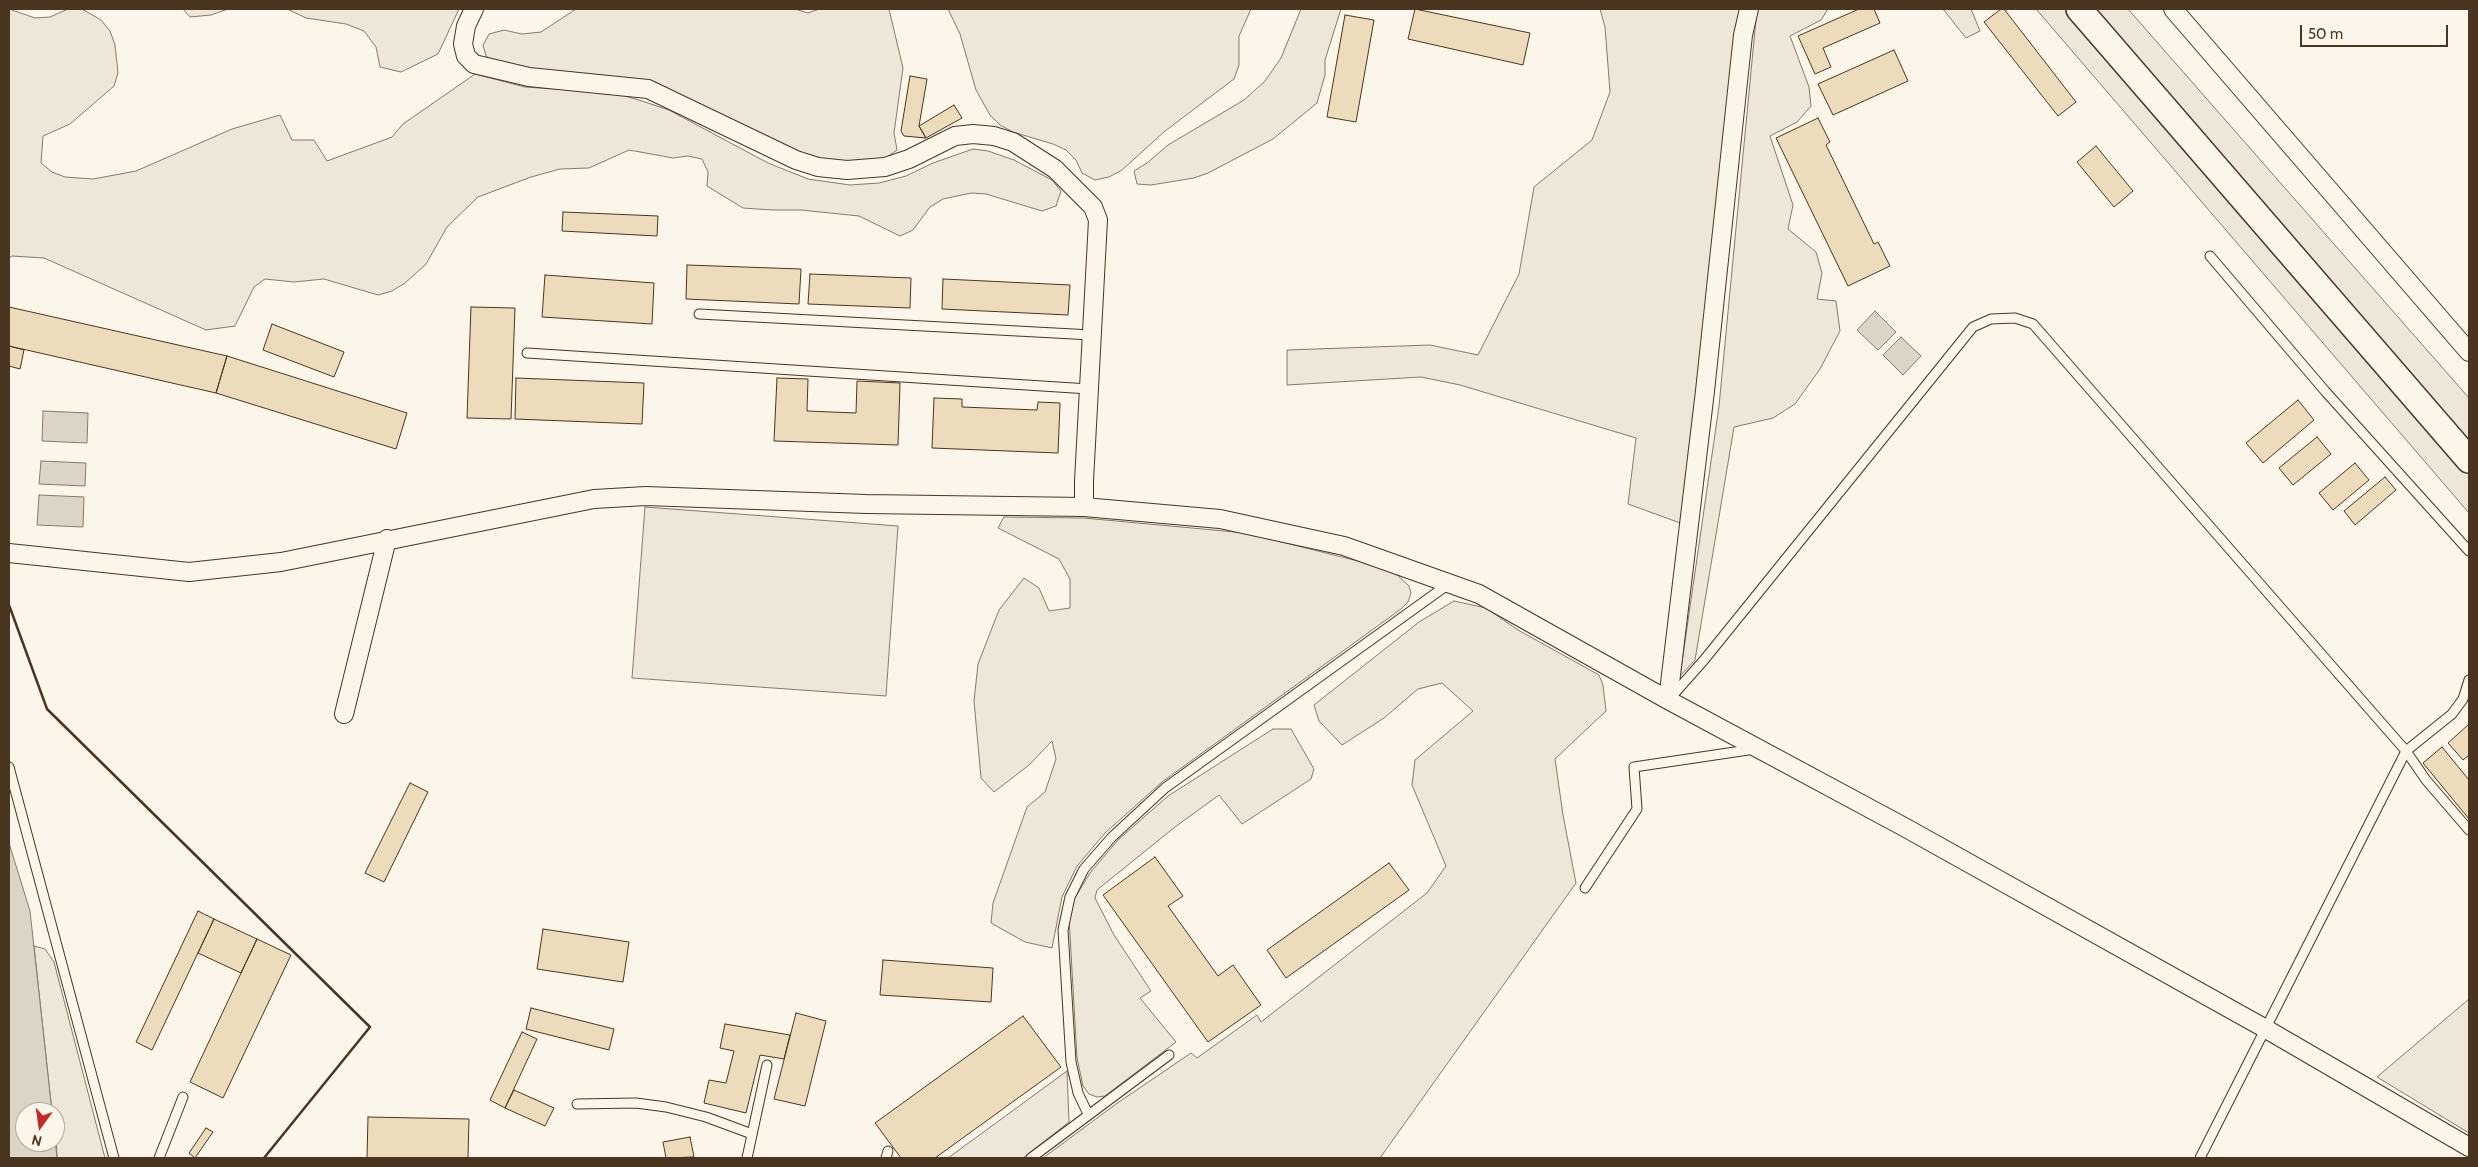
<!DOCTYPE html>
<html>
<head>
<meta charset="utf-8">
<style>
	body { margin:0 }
	#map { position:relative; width:2478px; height:1167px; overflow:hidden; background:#fbf6e9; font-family:Cabin,sans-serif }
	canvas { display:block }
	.frame { position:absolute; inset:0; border:10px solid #4a3520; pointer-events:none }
	.north { position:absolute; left:15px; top:1102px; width:50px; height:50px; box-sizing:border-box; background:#fbf6e9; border:1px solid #b4a999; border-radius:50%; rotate:194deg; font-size:14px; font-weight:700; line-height:20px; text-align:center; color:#4a3520 }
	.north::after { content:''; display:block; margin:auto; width:18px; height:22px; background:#c62828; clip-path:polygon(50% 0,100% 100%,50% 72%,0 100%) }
	.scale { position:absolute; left:2300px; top:25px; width:148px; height:22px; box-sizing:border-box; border:2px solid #4a3520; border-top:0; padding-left:6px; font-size:15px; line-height:18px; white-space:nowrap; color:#4a3520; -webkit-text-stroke:4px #fbf6e9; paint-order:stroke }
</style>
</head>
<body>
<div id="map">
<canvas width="2478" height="1167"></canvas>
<div class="frame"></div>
<div class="north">N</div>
<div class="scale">50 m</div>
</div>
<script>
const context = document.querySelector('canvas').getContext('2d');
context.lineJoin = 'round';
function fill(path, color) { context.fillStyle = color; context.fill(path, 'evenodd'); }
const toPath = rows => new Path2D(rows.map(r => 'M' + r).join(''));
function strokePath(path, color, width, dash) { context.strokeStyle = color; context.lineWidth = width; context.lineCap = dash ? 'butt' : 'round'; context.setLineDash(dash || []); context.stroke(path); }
const green = toPath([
	[9,9,35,18,50,17,68,9,82,9,101,20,110,31,115,45,118,73,114,86,70,124,43,136,41,163,52,172,65,177,93,179,136,171,232,129,280,115,292,140,314,140,327,161,392,137,403,124,475,74,525,87,615,93,642,101,669,110,768,163,808,179,850,185,879,183,906,176,933,163,973,149,988,151,1014,160,1052,180,1061,191,1056,206,1042,211,986,194,971,193,943,199,930,207,913,230,900,236,859,216,801,210,772,210,743,208,707,186,708,172,702,159,688,156,673,158,629,150,589,168,560,169,531,177,478,197,447,227,426,264,405,283,392,291,378,295,324,279,294,282,265,279,254,287,235,326,206,330,44,258,12,256,9,258,9,9],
	[183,9,228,9,211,15,190,17,183,9],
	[287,9,459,9,438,54,401,72,380,67,376,47,364,31,346,24,306,18,287,9],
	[576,9,795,9,808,13,819,9,889,9,903,68,894,133,897,150,881,161,849,163,819,159,794,150,646,80,528,68,498,64,486,56,483,45,489,34,504,30,522,34,541,32,576,9],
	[948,9,1251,9,1239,36,1239,65,1234,79,1165,131,1122,170,1109,177,1095,180,1082,173,1076,160,1066,150,1053,144,1013,132,1000,125,990,115,976,90,960,34,948,9],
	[1301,9,1341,9,1325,60,1325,75,1317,103,1273,139,1208,173,1194,178,1151,185,1137,184,1134,171,1147,163,1168,145,1244,100,1265,81,1281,58,1301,9],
	[1600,9,1742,9,1683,524,1628,504,1636,438,1460,385,1421,377,1287,385,1287,350,1430,345,1478,355,1519,274,1534,187,1592,140,1610,92,1605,27,1600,9],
	[1757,9,1828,9,1821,20,1790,36,1809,87,1811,106,1797,122,1770,136,1793,205,1788,229,1816,252,1822,273,1817,299,1836,301,1840,331,1820,369,1795,404,1773,418,1734,427,1695,660,1680,676,1719,406,1757,9],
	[1943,9,1971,9,1980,31,1966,38,1943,9],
	[2036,9,2065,9,2469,473,2469,513,2036,9],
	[2094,9,2128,9,2469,398,2469,441,2094,9],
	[645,507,898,526,886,696,632,678,645,507],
	[1004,517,1084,518,1246,533,1366,563,1396,574,1409,586,1411,593,1408,602,1401,609,1162,782,1105,833,1077,866,1062,897,1052,948,1025,942,991,923,993,903,1027,807,1045,792,1056,759,1052,741,1029,765,994,792,981,778,974,701,978,664,999,610,1024,578,1039,588,1049,611,1070,608,1070,579,1059,559,998,528,1004,517],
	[1454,601,1486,608,1518,630,1599,675,1603,685,1606,711,1555,759,1563,815,1576,883,1380,1158,1043,1158,1116,1104,1191,1053,1197,1058,1257,1015,1261,1022,1427,893,1446,866,1412,785,1415,760,1473,711,1442,683,1418,689,1384,718,1342,745,1319,721,1314,705,1419,622,1454,601],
	[1273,729,1291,729,1314,769,1311,779,1242,824,1219,795,1175,827,1097,890,1095,898,1114,935,1151,991,1140,998,1176,1042,1105,1096,1097,1097,1089,1094,1083,1086,1077,1058,1069,918,1073,901,1090,873,1118,840,1168,796,1273,729],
	[34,946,45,949,54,962,105,1158,57,1158,55,1112,52,1112,34,946],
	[2469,999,2469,1133,2377,1077,2469,999],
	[1067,1071,1069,1122,1023,1158,948,1158,1067,1071]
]);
const water = toPath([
	[1875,311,1896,332,1878,350,1857,330,1875,311],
	[1901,337,1921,356,1903,375,1883,355,1901,337],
	[43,411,88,413,87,443,42,441,43,411],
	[41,461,86,463,85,486,39,484,41,461],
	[39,495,84,497,83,527,37,525,39,495],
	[9,843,30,911,52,1112,25,1112,25,1142,55,1142,55,1139,57,1158,9,1158,9,843]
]);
const building = toPath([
	[1415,9,1530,33,1523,65,1408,39,1415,9],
	[1859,9,1874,9,1880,23,1823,48,1831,67,1815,74,1798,36,1859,9],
	[2001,9,2004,9,2076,102,2058,116,1984,22,2001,9],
	[1345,15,1374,20,1356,122,1327,117,1345,15],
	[1894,50,1908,81,1833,115,1818,84,1894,50],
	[910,76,927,79,919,126,926,138,904,136,901,131,910,76],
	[954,105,962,118,926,138,919,126,954,105],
	[1818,118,1830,142,1826,145,1874,244,1878,242,1890,266,1848,286,1776,138,1818,118],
	[2096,146,2133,191,2114,207,2077,162,2096,146],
	[563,212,658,216,657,236,562,231,563,212],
	[687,265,801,269,799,304,686,299,687,265],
	[810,274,911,278,910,308,808,304,810,274],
	[545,275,654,283,652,324,542,317,545,275],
	[943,279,1070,285,1068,315,942,309,943,279],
	[9,307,227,356,216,393,9,346,9,307],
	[471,307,515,308,511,419,467,418,471,307],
	[272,324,344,352,334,377,263,350,272,324],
	[9,346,24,350,20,369,9,366,9,346],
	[227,356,407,413,396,449,216,393,227,356],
	[516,378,644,383,642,424,515,419,516,378],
	[777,378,808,379,807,411,856,413,857,381,900,383,898,445,774,441,777,378],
	[934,398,962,399,962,407,1037,410,1038,402,1060,403,1058,453,932,448,934,398],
	[2298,400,2314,420,2263,463,2246,443,2298,400],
	[2317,437,2331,454,2293,485,2279,468,2317,437],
	[2355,463,2369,480,2333,510,2319,493,2355,463],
	[2385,477,2396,490,2355,525,2344,511,2385,477],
	[2469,724,2469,755,2463,760,2448,743,2469,724],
	[2442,747,2469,780,2469,819,2423,763,2442,747],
	[410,783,428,792,384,882,365,873,410,783],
	[1155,857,1183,896,1168,906,1218,976,1233,965,1261,1005,1208,1042,1103,895,1155,857],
	[1389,863,1409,890,1286,978,1267,950,1389,863],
	[198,911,214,919,152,1050,136,1042,198,911],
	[214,919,257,939,241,973,198,953,214,919],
	[543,929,629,942,623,982,537,969,543,929],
	[257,939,291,955,223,1098,190,1082,257,939],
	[883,960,993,968,991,1002,880,995,883,960],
	[531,1008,614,1029,609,1050,526,1029,531,1008],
	[796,1013,826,1021,805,1106,774,1099,796,1013],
	[1023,1016,1061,1067,935,1158,901,1158,875,1123,1023,1016],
	[725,1024,790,1035,784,1059,760,1055,746,1113,704,1103,709,1080,726,1083,734,1051,720,1048,725,1024],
	[522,1032,537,1039,505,1108,490,1100,522,1032],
	[514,1090,554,1108,545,1126,505,1108,514,1090],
	[368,1117,469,1119,468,1158,367,1158,368,1117],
	[206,1128,213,1132,195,1158,189,1153,206,1128],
	[690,1137,694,1157,666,1158,663,1142,690,1137]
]);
const lane = toPath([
	[2210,256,2325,391,2469,551],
	[699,314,1092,335],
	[527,353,1089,389],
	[2469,680,2463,699,2452,714,2406,751,2426,780,2469,830],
	[1672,696,1704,660,1973,327,1991,319,2015,318,2033,324,2406,751,2200,1158],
	[9,767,114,1158],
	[1585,888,1637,809,1634,767,1755,749],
	[577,1104,636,1103,666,1107,706,1117,752,1134],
	[1088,1114,1078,1093,1071,1062,1063,930,1070,897,1084,869,1112,837,1165,788,1450,583],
	[159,1158,183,1097],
	[747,1158,767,1065],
	[886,1158,888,1151],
	[1031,1158,1169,1055]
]);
const street = toPath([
	[474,9,466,26,463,44,466,56,474,64,529,77,648,89,796,160,818,167,847,170,885,167,909,159,955,136,973,134,994,136,1013,142,1055,169,1093,207,1098,220,1084,481,1084,507],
	[2173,9,2469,352],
	[9,553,189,572,281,562,594,499,646,496,866,504,1084,507,1220,519,1344,546,1479,594,1668,700,1906,828,2266,1029,2469,1147],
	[1668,700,1705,391,1743,35,1749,9],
	[344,714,387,539]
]);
const secondary = toPath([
	[2079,9,2469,460]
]);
const wall = toPath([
	[9,605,47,709,370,1027,264,1158]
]);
fill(green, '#ede6d9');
strokePath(green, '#887966', 1);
fill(water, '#dcd4c6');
strokePath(water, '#887966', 1);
fill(building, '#ecdcbc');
strokePath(building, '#4a3520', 1);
strokePath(lane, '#4a3520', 11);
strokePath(street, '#4a3520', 20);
strokePath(secondary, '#4a3520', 28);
strokePath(lane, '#fbf6e9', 9);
strokePath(street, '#fbf6e9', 18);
strokePath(secondary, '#fbf6e9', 25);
strokePath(wall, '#4a3520', 2.5);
</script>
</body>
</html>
